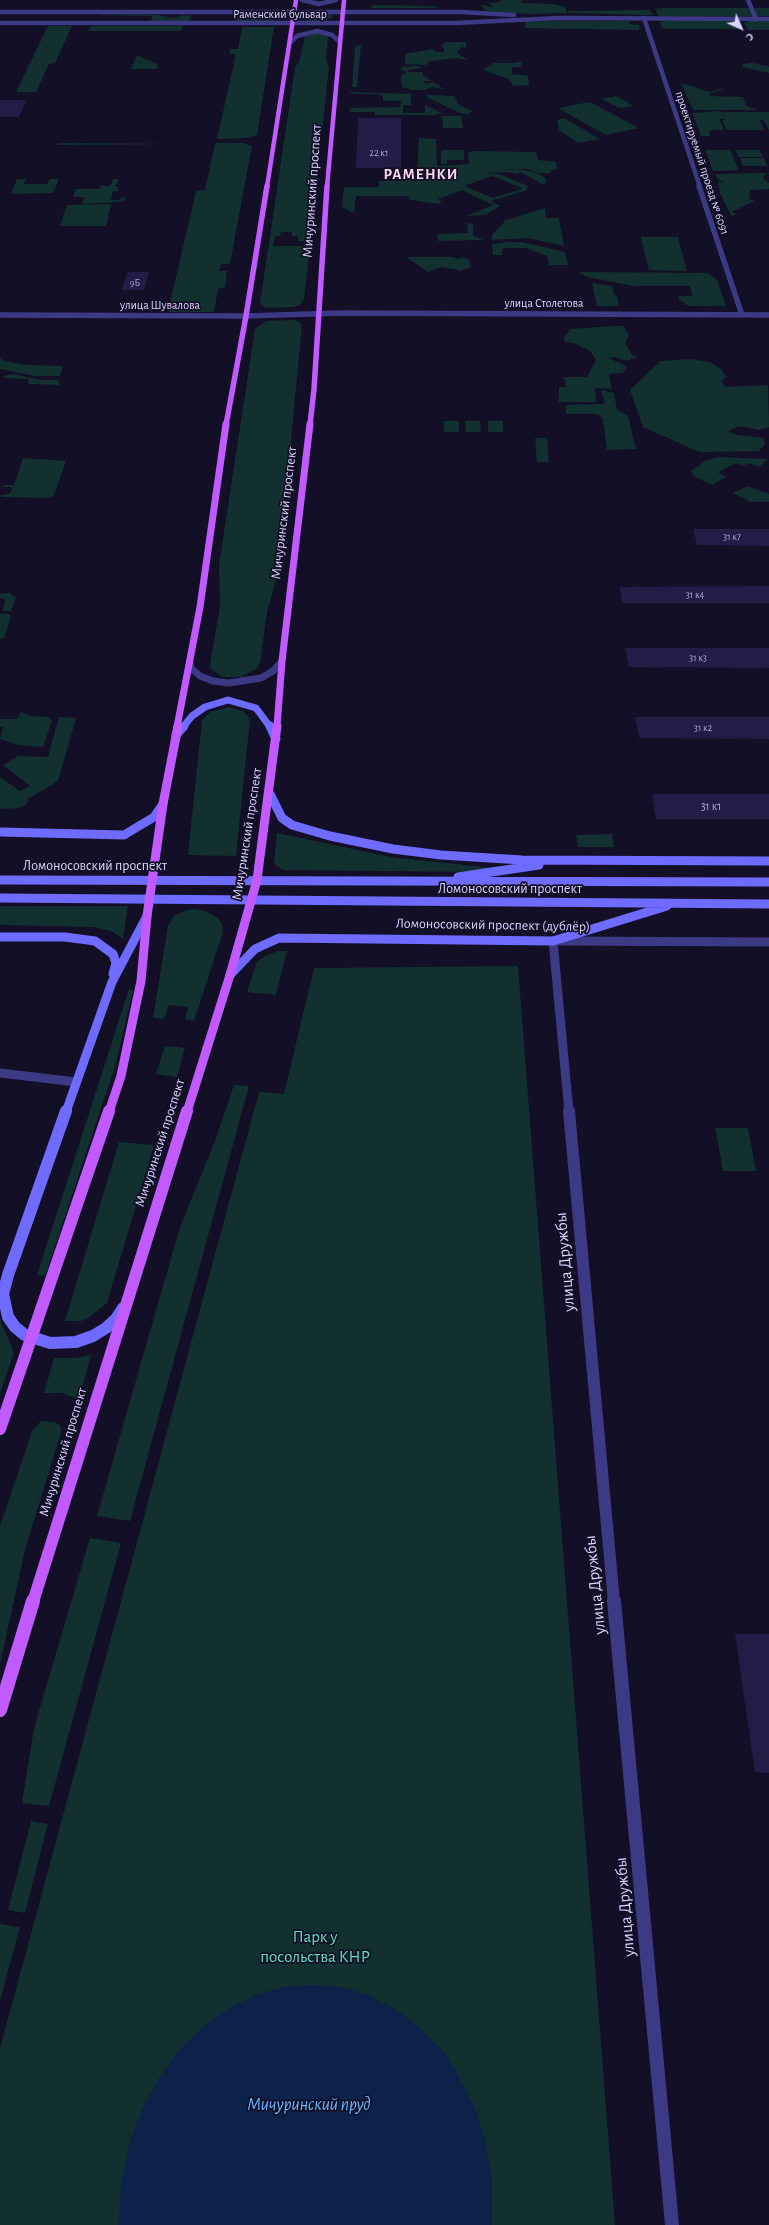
<!DOCTYPE html>
<html>
<head>
<meta charset="utf-8">
<style>
	body { margin:0 }
	#map { position:relative; width:769px; height:2225px; overflow:hidden; background:#130f26; font-family:"Alegreya Sans",sans-serif }
	canvas { display:block }
	.north { position:absolute; left:721px; top:8px; width:40px; height:40px; -webkit-text-stroke:3px #130f26; paint-order:stroke; rotate:135deg; font-size:11px; font-weight:700; line-height:16px; text-align:center; color:#d9d4ff }
	.north::after { content:''; display:block; margin:auto; width:14px; height:18px; background:#d9d4ff; clip-path:polygon(50% 0,100% 100%,50% 72%,0 100%) }
</style>
</head>
<body>
<div id="map">
<canvas width="769" height="2225"></canvas>
<div class="north">С</div>
</div>
<script>
const context = document.querySelector('canvas').getContext('2d');
context.lineJoin = 'round';
function fill(path, color) { context.fillStyle = color; context.fill(path, 'evenodd'); }
const toPath = rows => new Path2D(rows.map(r => 'M' + r).join(''));
function strokePath(path, color, width, dash) { context.strokeStyle = color; context.lineWidth = width; context.lineCap = dash ? 'butt' : 'round'; context.setLineDash(dash || []); context.stroke(path); }
function label(font, color, halo, rows, align = 'center') {
  context.font = font + ' "Alegreya Sans",sans-serif'; context.lineWidth = 3.5; context.setLineDash([]); context.textBaseline = 'middle'; context.strokeStyle = halo; context.fillStyle = color; for (const [text, x, y, turn = 0] of rows) {
    context.save(); context.translate(x, y); context.rotate((+turn || 0) * Math.PI / 180); context.textAlign = isNaN(turn) ? turn : align; if (halo) context.strokeText(text, 0, 0); context.fillText(text, 0, 0); context.restore();
  }
}
const green = toPath([
	[502,0,522,0,522,3,553,4,565,7,567,13,529,14,486,11,480,5,494,7,488,3,500,2],
	[374,5,433,6,439,8,369,8],
	[661,8,769,8,769,16,658,16,655,9],
	[650,10,653,15,569,13,568,11],
	[275,13,274,22,234,21,239,17,235,14],
	[102,14,157,15,174,18,183,15,194,16,189,17,192,19,188,21,161,22,150,20,153,17,151,16,101,15],
	[307,14,329,14,333,16,330,19,323,21,308,21,301,17],
	[551,21,631,21,628,24,640,25,639,30,525,28,525,22],
	[663,21,732,21,737,23,739,29,663,29,659,22],
	[749,21,769,21,769,30,748,30,744,23],
	[48,26,72,26,55,63,49,64,36,92,16,92],
	[91,26,183,26,181,31,88,31],
	[242,27,274,27,257,135,245,138,217,139,236,54,230,54,230,49,238,49],
	[317,33,328,36,326,59,329,68,310,242,298,241,298,236,291,236,292,232,281,232,280,236,275,236,273,246,310,246,304,299,300,305,294,307,266,308,260,303,295,68,300,59,305,36],
	[446,42,466,42,466,48,461,47,457,53,468,60,456,58,431,61,426,65,405,64,405,54,432,49,436,52,445,52,442,45],
	[361,45,357,87,352,87,355,46],
	[137,55,158,65,157,69,131,69],
	[522,61,521,67,512,67,512,74,528,76,529,85,514,86,508,79,483,70,494,63,514,63],
	[753,63,769,67,769,73,742,67,743,64],
	[418,66,422,68,408,70,408,72,423,72,423,75,431,81,424,81,425,84,433,82,444,89,431,87,425,90,413,90,402,87,401,75,406,74,405,71,401,70,402,67],
	[681,83,710,92,719,89,724,90,710,93,710,96,743,97,746,106,758,110,693,110],
	[351,92,411,94,411,105,403,105,403,113,425,113,425,105,444,114,436,114,435,115,375,115,375,112,350,112,350,108,400,107,401,101,383,101,383,96,377,94,351,94],
	[427,95,454,96,459,105,473,111,468,114,460,113,428,98],
	[616,96,634,106,620,108,602,99],
	[590,102,639,128,606,135,558,108],
	[721,111,724,119,719,119,724,130,713,130,709,132,710,136,701,136,692,113],
	[722,112,769,112,769,130,763,120,759,119,764,130,727,130,722,120,725,120],
	[442,116,461,116,463,128,443,128],
	[564,118,600,139,578,143,559,130,557,120],
	[419,138,436,139,437,166,469,164,468,153,472,151,536,152,538,160,556,162,557,169,551,170,551,173,540,173,527,169,502,169,526,170,540,174,545,178,546,183,542,184,520,172,517,174,508,172,485,173,499,174,528,186,527,190,491,201,500,206,485,215,467,216,493,205,462,190,438,199,442,203,439,204,411,200,407,199,410,198,408,196,356,196,354,213,342,207,344,187,379,187,379,181,401,181,401,173,417,173],
	[492,176,522,188,522,189,493,198,464,186],
	[58,143,194,144,57,145],
	[215,143,242,143,252,146,230,264,221,264,219,271,227,271,225,287,218,289,214,312,168,312,196,191,205,190],
	[441,150,464,150,464,160,447,160,447,164,441,164],
	[705,150,730,150,739,170,713,171],
	[736,150,760,150,763,157,739,157],
	[740,158,764,158,767,166,743,166],
	[766,173,763,178,769,183,769,189,750,190,749,199,755,201,731,212,737,214,732,217,720,193,718,181,724,183,717,178,716,174,760,173,769,173,769,174],
	[17,179,26,179,24,184,47,184,50,179,59,179,53,193,11,194],
	[113,179,119,179,115,186,118,187,118,191,113,191,111,200,120,200,122,197,126,198,125,200,120,202,82,204,84,197,73,197,76,189,100,189,101,186,110,186],
	[111,204,106,226,60,226,67,205],
	[545,208,546,218,559,218,564,246,527,238,492,240,492,235,506,220],
	[467,223,473,224,473,235,483,240,438,241,437,234,468,233],
	[641,237,678,237,687,271,649,270],
	[507,242,522,242,565,252,568,265,549,265,547,256,526,248,505,248,502,250,502,255,493,255,492,244],
	[406,257,452,257,459,259,464,257,469,260,471,267,459,272,459,270,440,267,428,272],
	[579,272,708,273,717,280,726,306,689,306,680,300,678,296,692,296,690,286,633,286,587,277],
	[592,283,612,286,614,295,617,295,619,306,597,306],
	[295,320,299,322,302,326,278,573,267,612,260,663,256,669,241,677,223,677,212,670,210,665,220,606,219,565,255,329,266,321],
	[612,326,624,326,629,335,625,343,632,355,638,357,626,361,615,357,609,358,627,367,623,373,609,374,612,389,595,388,596,402,559,402,559,387,566,387,564,377,587,377,596,360,590,351,574,343,565,342,564,337,571,329],
	[0,358,4,361,27,365,63,366,60,376,35,376,0,369],
	[691,359,710,362,721,369,727,377,721,381,726,387,768,385,769,427,759,430,740,426,728,431,737,435,764,438,765,444,759,451,699,452,643,427,630,390,660,361],
	[13,374,41,380,58,380,60,385,28,384,29,379,5,378,4,376],
	[601,390,614,393,617,410,628,416,636,449,607,450,603,419,598,414,566,414,566,405,605,404],
	[444,421,459,421,459,432,444,432],
	[465,421,480,421,481,432,466,432],
	[488,421,503,421,503,432,488,432],
	[535,438,547,438,549,462,537,462],
	[717,457,768,459,759,467,749,463,743,466,736,463,718,472,726,477,712,485,695,477,691,471,705,461],
	[23,458,66,461,54,495,50,498,2,497,0,495,10,494,12,487,3,487,3,485,14,485],
	[747,486,769,494,769,502,751,502,733,493],
	[4,593,10,593,16,598,11,611,2,611,6,600,0,598,0,594],
	[0,614,10,614,11,617,4,638,0,639],
	[229,707,243,711,250,719,236,856,188,855,202,720,210,712],
	[21,712,31,716,47,717,52,721,43,747,18,745,0,739,3,727,0,727,0,719,17,719],
	[59,717,76,718,58,781,28,799,27,804,19,808,0,809,0,777,20,791,30,786,3,765,18,756,48,757],
	[277,833,391,857,492,868,484,872,283,870,274,864],
	[612,834,614,847,578,847,576,835],
	[0,906,128,906,123,939,111,931,94,927,0,925],
	[194,909,205,911,218,918,222,924,223,932,194,1021,185,1019,188,1007,169,1005,164,1019,153,1018,168,926,174,916,186,910],
	[278,951,287,951,276,995,247,992,257,962,266,956],
	[518,966,615,2225,0,2225,0,2048,259,1092,284,1094,314,968],
	[129,989,133,990,116,1064,45,1276,37,1275],
	[165,1046,185,1048,177,1077,156,1074],
	[234,1085,249,1086,130,1521,97,1516,180,1227,215,1141],
	[715,1128,748,1128,756,1171,723,1171],
	[119,1142,154,1145,107,1303,88,1318,81,1321,65,1321],
	[0,1320,14,1352,0,1394],
	[91,1355,79,1400,62,1393,44,1393,54,1358,75,1358],
	[41,1421,55,1422,61,1427,61,1433,26,1546,0,1664,0,1526,32,1431],
	[90,1538,121,1543,49,1806,22,1803,34,1728],
	[31,1821,48,1824,25,1913,8,1910],
	[0,1924,20,1927,0,2001]
]);
const water = toPath([
	[313,1985,341,1987,369,1995,395,2009,420,2028,442,2050,460,2078,475,2109,486,2143,492,2180,492,2225,118,2225,122,2178,130,2141,143,2107,160,2076,180,2049,204,2026,229,2008,256,1995,284,1987]
]);
const building = toPath([
	[0,100,26,100,19,117,0,117],
	[358,118,401,118,401,168,356,168],
	[128,272,149,272,144,290,121,290],
	[693,529,769,529,769,546,697,545],
	[769,586,769,603,622,603,620,587],
	[625,648,769,648,769,668,629,667],
	[635,717,769,717,769,739,639,738],
	[652,794,769,794,769,819,656,819],
	[735,1634,769,1634,769,1773,755,1772]
]);
const minorFar4 = toPath([
	[748,0,756,19],
	[644,18,700,187]
]);
const minorFar3 = toPath([
	[699,186,742,315],
	[0,315,246,316,342,313,769,315]
]);
const minorFar2 = toPath([
	[553,941,569,1112],
	[0,1073,76,1082]
]);
const minorFar1 = toPath([
	[569,1111,614,1602]
]);
const minor = toPath([
	[614,1601,672,2225]
]);
const tertiaryFar2 = toPath([
	[302,0,319,4,336,0],
	[0,12,461,12,514,15],
	[0,23,455,23,559,18,769,19],
	[290,43,297,36,317,31,332,35,340,42]
]);
const tertiaryFar1 = toPath([
	[190,661,191,668,200,676,213,681,229,683,261,678,273,671,282,661]
]);
const tertiary = toPath([
	[557,941,769,942]
]);
const secondaryFar2 = toPath([
	[183,727,192,716,205,707,228,700,256,708,270,727]
]);
const secondaryFar1 = toPath([
	[270,726,276,739],
	[176,735,184,726],
	[270,794,282,818,292,825,330,836,393,849,441,855,522,860,769,861],
	[0,832,124,835,154,817,163,804],
	[458,877,539,865],
	[0,880,769,882],
	[0,898,769,904],
	[0,937,65,937,95,941,113,954,116,963,113,974],
	[230,975,255,949,279,938,553,941,667,906],
	[66,1112,112,982,147,916]
]);
const secondary = toPath([
	[66,1111,8,1275,3,1294,8,1317,15,1327,25,1335,50,1343,76,1342,93,1336,106,1328,116,1319,123,1308]
]);
const primaryFar5 = toPath([
	[267,187,296,0],
	[327,187,344,0]
]);
const primaryFar4 = toPath([
	[226,425,246,316,267,186],
	[310,425,314,389,327,186]
]);
const primaryFar3 = toPath([
	[177,727,200,607,226,424],
	[277,727,282,661,310,424]
]);
const primaryFar2 = toPath([
	[109,1112,121,1076,141,981,147,916,163,804,178,726],
	[187,1112,230,975,257,880,277,726]
]);
const primaryFar1 = toPath([
	[0,1429,109,1111],
	[33,1602,187,1111]
]);
const primary = toPath([
	[0,1710,33,1601]
]);
const farNumbernames = [
	["22 к1",379,153],
	["9Б",135,283],
	["31 к7",732,537],
	["31 к4",695,595],
	["31 к3",698,658],
	["31 к2",703,728]
];
const farStreetnames = [
	["Раменский бульвар",280,14],
	["проектируемый проезд № 6091",702,163,72],
	["улица Столетова",544,303],
	["улица Шувалова",160,305]
];
const numberNames = [
	["31 к1",711,806]
];
const streetNames = [
	["Мичуринский проспект",312,191,-86],
	["Мичуринский проспект",284,513,-83],
	["Мичуринский проспект",247,834,-81],
	["Ломоносовский проспект",95,866],
	["Ломоносовский проспект",510,889],
	["Ломоносовский проспект (дублёр)",493,925,1],
	["Мичуринский проспект",160,1143,-72],
	["Мичуринский проспект",63,1452,-73]
];
const farDistrictnames = [
	["РАМЕНКИ",421,174]
];
const nearStreetnames = [
	["улица Дружбы",565,1262,-95],
	["улица Дружбы",595,1585,-96],
	["улица Дружбы",625,1907,-95]
];
const nearParknames = [
	["Парк у",315,1937],
	["посольства КНР",315,1957]
];
const nearWaternames = [
	["Мичуринский пруд",309,2105]
];
fill(green, '#12302f');
fill(water, '#0c2248');
fill(building, '#241b47');
strokePath(minorFar4, '#3d3a85', 4.5);
strokePath(minorFar3, '#3d3a85', 5.5);
strokePath(minorFar2, '#3d3a85', 9);
strokePath(minorFar1, '#3d3a85', 12);
strokePath(minor, '#3d3a85', 14);
strokePath(tertiaryFar2, '#3d3a85', 4.5);
strokePath(tertiaryFar1, '#3d3a85', 7);
strokePath(tertiary, '#3d3a85', 9);
strokePath(secondaryFar2, '#6f6bff', 7);
strokePath(secondaryFar1, '#6f6bff', 9);
strokePath(secondary, '#6f6bff', 12);
strokePath(primaryFar5, '#c25bff', 4.5);
strokePath(primaryFar4, '#c25bff', 5.5);
strokePath(primaryFar3, '#c25bff', 7);
strokePath(primaryFar2, '#c25bff', 9);
strokePath(primaryFar1, '#c25bff', 12);
strokePath(primary, '#c25bff', 14);
label('10px', '#aca6d1', null, farNumbernames);
label('12px', '#d9d4ff', '#130f26', farStreetnames);
label('12px', '#aca6d1', null, numberNames);
label('14px', '#d9d4ff', '#130f26', streetNames);
context.letterSpacing = '1px';
label('bold 15px', '#ffd6f0', '#130f26', farDistrictnames);
context.letterSpacing = '0px';
label('17px', '#d9d4ff', '#130f26', nearStreetnames);
label('17px', '#5fe0c0', '#130f26', nearParknames);
label('italic 18px', '#62b6ff', '#130f26', nearWaternames);
</script>
</body>
</html>
